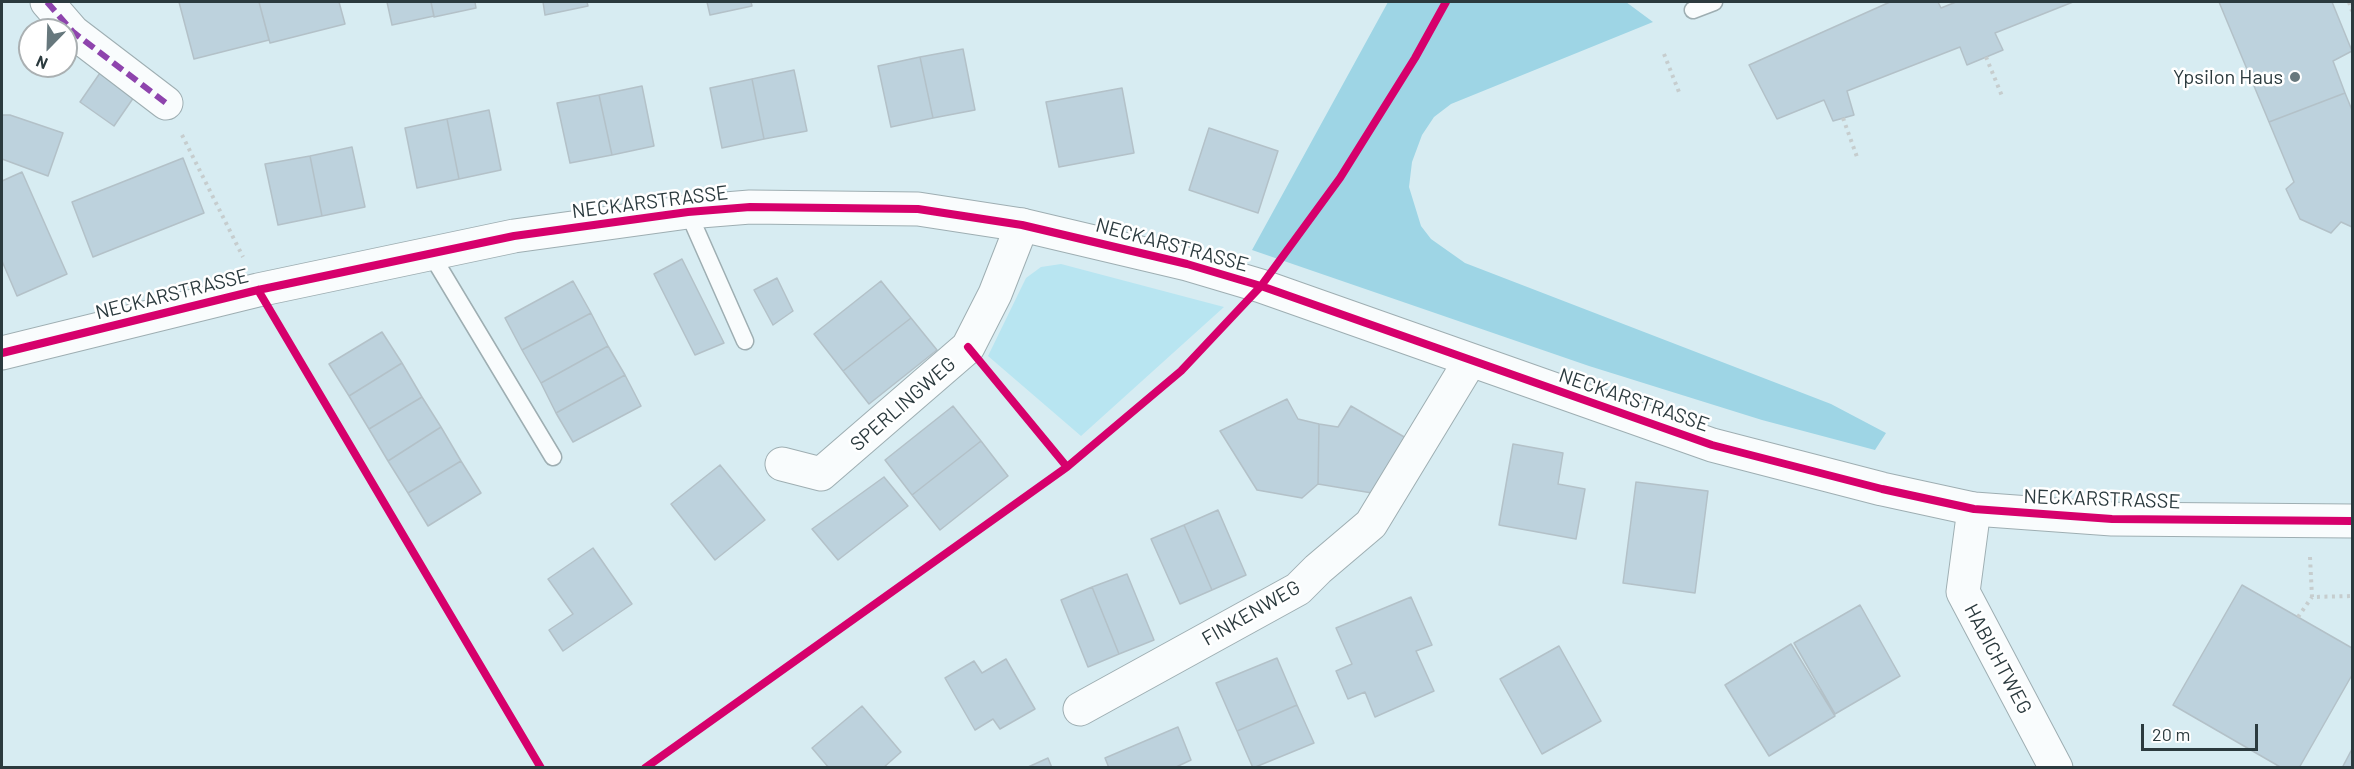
<!DOCTYPE html>
<html>
<head>
<meta charset="utf-8">
<style>
	body { margin:0 }
	#map { position:relative; width:2354px; height:769px; overflow:hidden; background:#d7ecf2; font-family:Barlow,sans-serif }
	canvas { display:block }
	.frame { position:absolute; inset:0; border:3px solid #2b3a3e; pointer-events:none }
	.north { position:absolute; left:18px; top:18px; width:60px; height:60px; box-sizing:border-box; background:#fff; border:2px solid #aab0b2; border-radius:50%; rotate:203deg; font-size:16px; font-weight:700; line-height:24px; text-align:center; color:#2b3a3e }
	.north::after { content:''; display:block; margin:auto; width:21px; height:27px; background:#67787d; clip-path:polygon(50% 0,100% 100%,50% 72%,0 100%) }
	.scale { position:absolute; left:2141px; top:724px; width:117px; height:27px; box-sizing:border-box; border:3px solid #2b3a3e; border-top:0; padding-left:8px; font-size:18px; line-height:21px; white-space:nowrap; color:#2b3a3e; -webkit-text-stroke:4px #fff; paint-order:stroke }
</style>
</head>
<body>
<div id="map">
<canvas width="2354" height="769"></canvas>
<div class="frame"></div>
<div class="north">N</div>
<div class="scale">20 m</div>
</div>
<script>
const context = document.querySelector('canvas').getContext('2d');
context.lineJoin = 'round';
function fill(path, color) { context.fillStyle = color; context.fill(path, 'evenodd'); }
const toPath = rows => new Path2D(rows.map(r => 'M' + r).join(''));
function strokePath(path, color, width, dash) { context.strokeStyle = color; context.lineWidth = width; context.lineCap = dash ? 'butt' : 'round'; context.setLineDash(dash || []); context.stroke(path); }
function label(font, color, halo, rows, align = 'center') {
  context.font = font + ' Barlow,sans-serif'; context.lineWidth = 5; context.setLineDash([]); context.textBaseline = 'middle'; context.strokeStyle = halo; context.fillStyle = color; for (const [text, x, y, turn = 0] of rows) {
    context.save(); context.translate(x, y); context.rotate((+turn || 0) * Math.PI / 180); context.textAlign = isNaN(turn) ? turn : align; if (halo) context.strokeText(text, 0, 0); context.fillText(text, 0, 0); context.restore();
  }
}
const green = toPath([
	[1061,264,1224,307,1081,436,988,356,1026,278,1041,267]
]);
const forest = toPath([
	[1388,2,1626,2,1653,22,1451,104,1434,117,1422,135,1412,162,1409,187,1421,226,1431,239,1465,263,1831,404,1886,433,1875,450,1762,420,1589,366,1252,250]
]);
const building = toPath([
	[179,2,259,2,269,40,194,59,179,2],
	[259,2,339,2,345,24,270,43,259,2],
	[387,2,431,2,434,16,392,25,387,2],
	[431,2,475,2,476,8,434,17,431,2],
	[543,2,587,2,588,6,545,15,543,2],
	[707,2,751,2,752,6,710,15,707,2],
	[1890,2,1938,2,1941,8,1956,2,2073,2,1995,33,2003,50,1967,65,1960,47,1847,91,1854,115,1833,121,1824,100,1777,119,1749,65,1890,2],
	[2219,2,2332,2,2352,51,2333,61,2345,93,2269,122,2219,2],
	[963,49,975,110,933,118,920,57,963,49],
	[920,57,933,118,891,127,878,66,920,57],
	[794,70,807,131,764,139,752,79,794,70],
	[100,73,134,97,114,126,80,102,100,73],
	[752,79,764,139,722,148,710,88,752,79],
	[642,86,654,146,612,155,599,95,642,86],
	[1122,88,1134,153,1059,167,1046,102,1122,88],
	[2345,93,2352,110,2352,227,2341,222,2331,233,2300,219,2286,189,2294,182,2269,122,2345,93],
	[599,95,612,155,570,163,557,103,599,95],
	[489,110,501,170,459,179,447,119,489,110],
	[2,115,10,115,63,133,48,176,2,159,2,115],
	[447,119,459,179,417,188,405,128,447,119],
	[1209,128,1278,151,1258,213,1189,190,1209,128],
	[352,147,365,207,322,216,310,156,352,147],
	[310,156,322,216,278,225,265,164,310,156],
	[183,158,204,213,93,257,72,202,183,158],
	[22,172,67,274,17,296,2,261,2,181,22,172],
	[682,259,724,343,695,355,654,274,682,259],
	[777,278,793,311,773,325,754,290,777,278],
	[573,281,591,313,522,350,505,318,573,281],
	[881,281,911,318,843,371,814,334,881,281],
	[591,313,608,346,541,383,522,350,591,313],
	[911,318,937,350,869,404,843,371,911,318],
	[382,332,402,363,349,396,329,364,382,332],
	[608,346,625,375,556,413,541,383,608,346],
	[402,363,422,397,369,429,349,396,402,363],
	[625,375,641,406,573,442,556,413,625,375],
	[422,397,441,427,388,461,369,429,422,397],
	[1287,399,1298,419,1319,424,1318,484,1302,498,1257,490,1220,431,1287,399],
	[953,406,981,441,912,495,885,460,953,406],
	[1351,406,1406,438,1378,494,1318,484,1319,424,1338,427,1351,406],
	[441,427,461,461,408,493,388,461,441,427],
	[981,441,1008,476,940,530,912,495,981,441],
	[1513,444,1563,453,1558,484,1585,489,1576,539,1499,525,1513,444],
	[461,461,481,493,428,526,408,493,461,461],
	[720,465,765,520,715,560,671,504,720,465],
	[884,477,908,506,838,560,812,529,884,477],
	[1636,482,1708,491,1695,593,1623,583,1636,482],
	[1218,510,1246,575,1212,590,1184,525,1218,510],
	[1184,525,1212,590,1180,604,1151,539,1184,525],
	[593,548,632,604,563,651,549,630,573,614,548,579,593,548],
	[1127,574,1154,640,1119,654,1092,587,1127,574],
	[2242,585,2352,648,2352,675,2299,768,2282,768,2173,705,2242,585],
	[1092,587,1119,654,1088,667,1061,600,1092,587],
	[1411,597,1432,645,1416,651,1434,691,1375,717,1365,692,1348,699,1336,671,1352,664,1336,628,1411,597],
	[1860,605,1900,676,1835,714,1794,643,1860,605],
	[1791,644,1835,716,1769,756,1725,685,1791,644],
	[1559,646,1601,721,1542,754,1500,679,1559,646],
	[1277,658,1297,705,1237,731,1216,683,1277,658],
	[1006,659,1035,709,1000,729,993,719,975,730,945,678,974,661,982,673,1006,659],
	[1297,705,1314,743,1253,768,1237,731,1297,705],
	[862,706,901,752,883,768,829,768,812,748,862,706],
	[1178,727,1191,760,1174,768,1109,768,1105,758,1178,727],
	[2352,749,2352,768,2342,768,2352,749],
	[1048,758,1052,768,1026,768,1048,758]
]);
const path = toPath([
	[2349,2,2352,11],
	[1664,54,1679,92],
	[1986,57,2002,96],
	[1843,118,1857,157],
	[182,135,243,257],
	[2310,557,2312,597,2352,596],
	[2298,617,2312,597]
]);
const service = toPath([
	[1693,10,1714,2],
	[688,212,745,341],
	[431,254,553,457]
]);
const minor = toPath([
	[47,2,73,32,166,103],
	[782,464,821,474,968,347,995,294,1022,225],
	[1974,509,1963,592,2056,768],
	[1080,709,1298,589,1318,569,1371,524,1470,361]
]);
const tertiary = toPath([
	[2,353,258,290,514,236,688,212,750,207,918,209,1022,225,1187,264,1261,286,1712,445,1882,489,1974,509,2112,519,2352,521]
]);
const quiet = toPath([
	[47,2,73,32,166,103]
]);
const cycleway = toPath([
	[258,290,541,768],
	[968,347,1067,467],
	[2,353,258,290,514,236,688,212,750,207,918,209,1022,225,1187,264,1261,286,1712,445,1882,489,1974,509,2112,519,2352,521],
	[645,768,1067,467,1181,371,1261,286,1340,178,1415,58,1446,2]
]);
const markers = [
	[2295,77,6,"#67787d"]
];
const poiNames = [
	["Ypsilon Haus",2283,77]
];
const streetNames = [
	["NECKARSTRASSE",650,202,-7],
	["NECKARSTRASSE",1172,245,15],
	["NECKARSTRASSE",172,294,-14],
	["NECKARSTRASSE",1634,400,19],
	["SPERLINGWEG",903,404,-41],
	["NECKARSTRASSE",2102,499,2],
	["FINKENWEG",1251,613,-30],
	["HABICHTWEG",1998,659,62]
];
fill(green, '#b8e5f1');
fill(forest, '#9ed5e5');
fill(building, '#bdd2dd');
strokePath(building, '#b3c1c8', 1.5);
strokePath(service, '#9eaeb2', 19);
strokePath(minor, '#9eaeb2', 35);
strokePath(tertiary, '#9eaeb2', 35);
strokePath(path, '#c6cdce', 4, [3, 4.5]);
strokePath(service, '#f9fcfd', 16);
strokePath(minor, '#f9fcfd', 33);
strokePath(tertiary, '#f9fcfd', 33);
strokePath(quiet, '#8e44ad', 6, [12, 6]);
strokePath(cycleway, '#d6006c', 8);
for (const [x, y, r, color] of markers) { const dot = new Path2D(); dot.arc(x, y, r, 0, 2 * Math.PI); context.fillStyle = color; context.fill(dot); strokePath(dot, '#fff', 2); }
label('20px', '#2b3a3e', '#fff', poiNames, 'right');
label('20px', '#2b3a3e', '#fff', streetNames);
</script>
</body>
</html>
